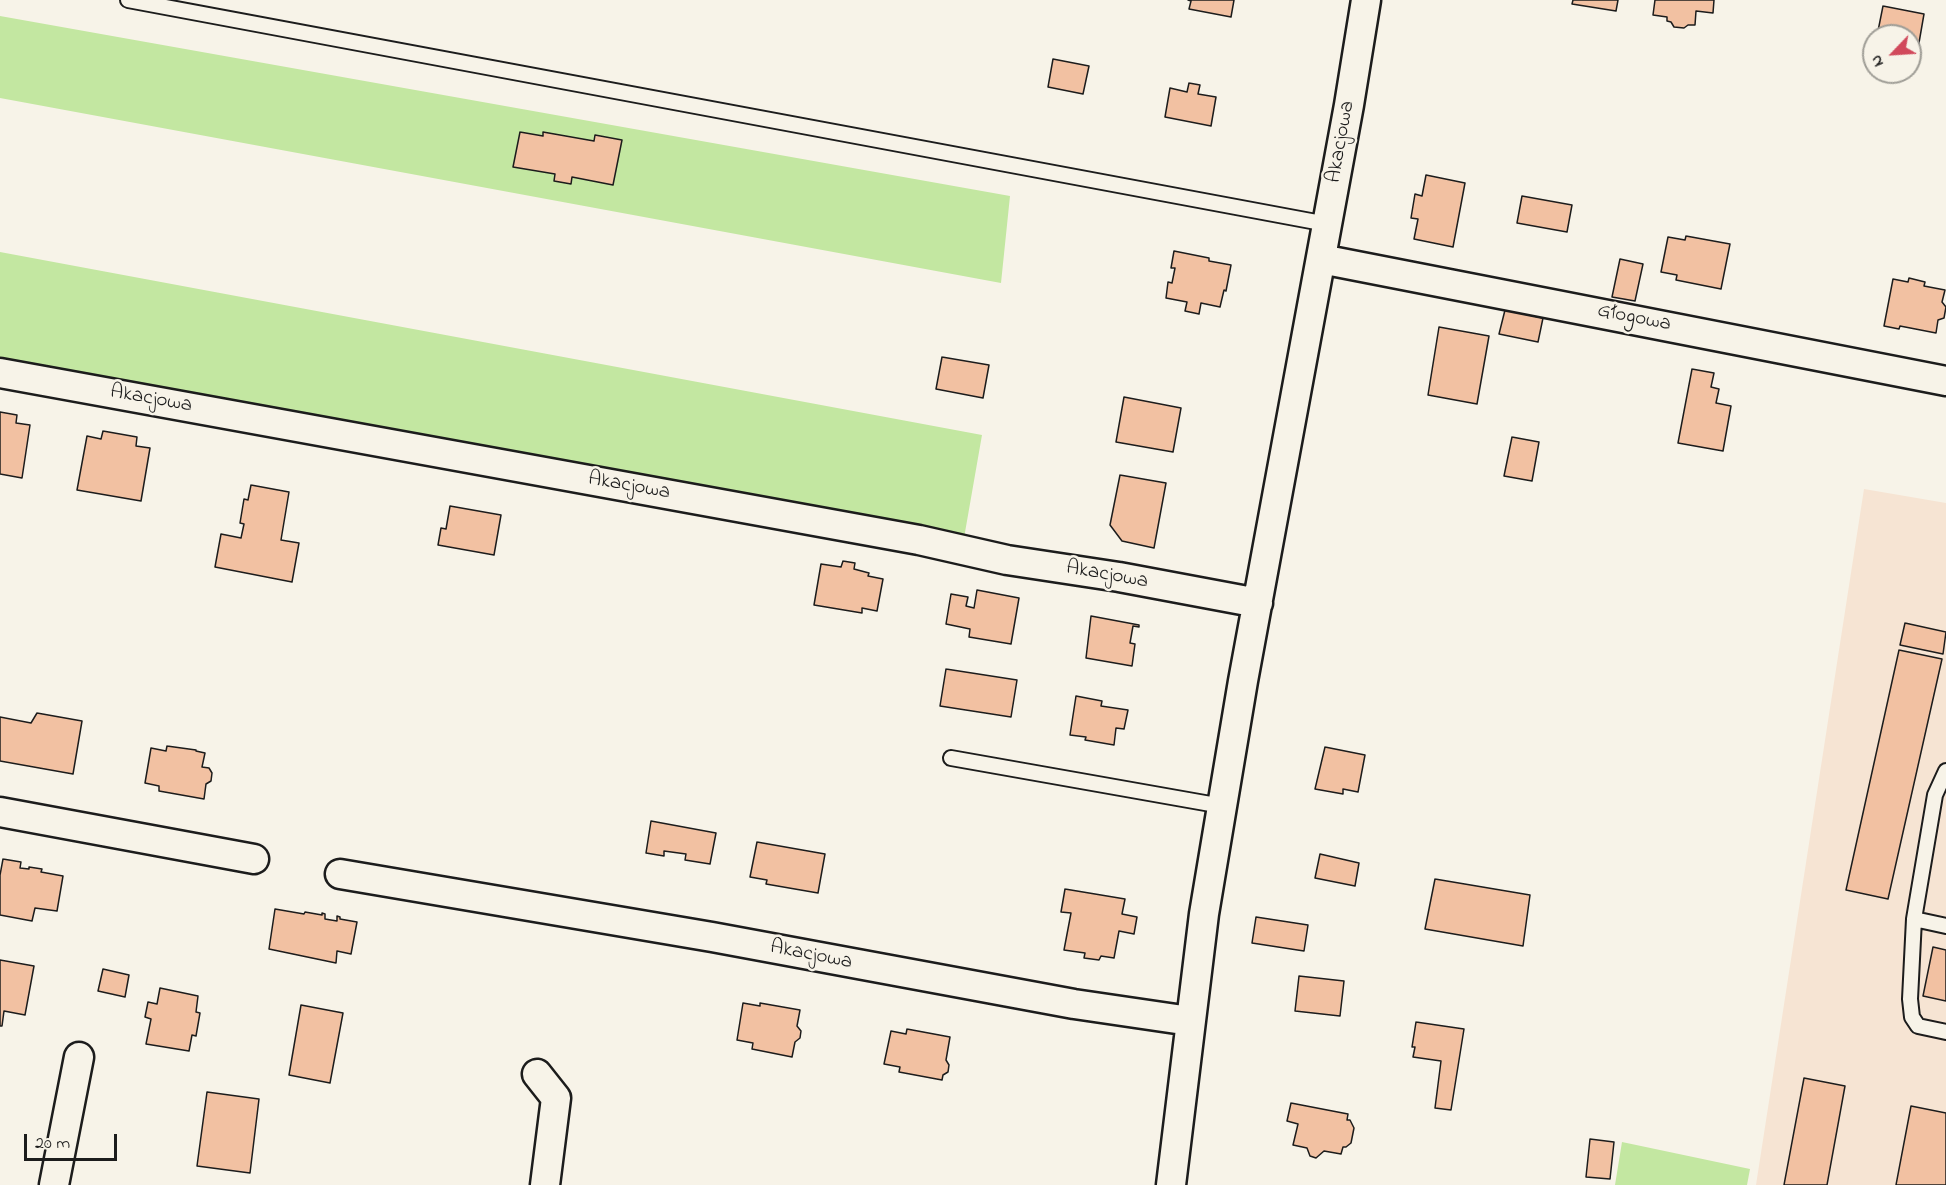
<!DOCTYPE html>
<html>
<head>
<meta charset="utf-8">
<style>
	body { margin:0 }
	#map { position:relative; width:1946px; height:1185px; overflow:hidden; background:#f7f3e8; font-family:"Indie Flower",sans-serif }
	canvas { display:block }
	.north { position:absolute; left:1862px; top:24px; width:60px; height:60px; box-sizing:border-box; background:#f7f3e8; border:2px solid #9f9d96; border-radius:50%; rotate:245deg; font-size:16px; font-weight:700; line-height:24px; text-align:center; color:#1c1c1c }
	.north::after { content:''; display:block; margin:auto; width:21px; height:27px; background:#d1495b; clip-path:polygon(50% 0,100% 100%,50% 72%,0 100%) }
	.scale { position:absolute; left:24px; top:1134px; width:93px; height:27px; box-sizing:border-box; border:3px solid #1c1c1c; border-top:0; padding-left:8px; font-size:18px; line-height:21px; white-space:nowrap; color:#1c1c1c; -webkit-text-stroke:4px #f7f3e8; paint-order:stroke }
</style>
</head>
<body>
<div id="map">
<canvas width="1946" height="1185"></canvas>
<div class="north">N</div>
<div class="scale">20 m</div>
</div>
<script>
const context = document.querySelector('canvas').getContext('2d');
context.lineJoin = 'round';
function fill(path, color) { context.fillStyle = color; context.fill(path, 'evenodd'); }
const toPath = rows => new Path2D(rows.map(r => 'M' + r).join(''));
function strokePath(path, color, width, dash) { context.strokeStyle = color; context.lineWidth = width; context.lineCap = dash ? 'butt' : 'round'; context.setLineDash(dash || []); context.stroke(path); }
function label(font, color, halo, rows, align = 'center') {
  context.font = font + ' "Indie Flower",sans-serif'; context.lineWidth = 5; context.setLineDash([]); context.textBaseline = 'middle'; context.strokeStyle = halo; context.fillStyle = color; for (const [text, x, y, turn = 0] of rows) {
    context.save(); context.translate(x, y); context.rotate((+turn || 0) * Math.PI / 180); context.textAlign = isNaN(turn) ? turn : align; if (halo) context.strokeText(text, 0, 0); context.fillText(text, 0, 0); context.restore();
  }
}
const built = toPath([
	[1864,489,1946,503,1946,1185,1756,1185]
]);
const green = toPath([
	[0,16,1010,196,1001,283,0,98],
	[0,252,982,435,964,538,0,357],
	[1622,1142,1750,1169,1747,1185,1615,1185]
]);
const building = toPath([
	[1188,0,1234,0,1231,17,1189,9,1191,1,1188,0],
	[1573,0,1618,0,1616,11,1572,4,1573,0],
	[1655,0,1714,0,1713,13,1696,11,1695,25,1688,25,1684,28,1674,27,1671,22,1667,21,1667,17,1653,15,1655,0],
	[1883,6,1924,14,1916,60,1912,59,1910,70,1910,36,1877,36,1883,6],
	[1053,59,1089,66,1083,94,1048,87,1053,59],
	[1189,83,1200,85,1198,94,1216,97,1211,126,1165,117,1170,88,1187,92,1189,83],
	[520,132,543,136,543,132,594,141,595,135,622,140,613,185,572,177,571,184,554,181,555,174,513,167,520,132],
	[1426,175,1465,183,1453,247,1414,239,1418,219,1411,218,1415,194,1422,196,1426,175],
	[1522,196,1572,205,1567,232,1517,223,1522,196],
	[1686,236,1730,244,1721,289,1676,280,1677,275,1661,272,1668,237,1685,240,1686,236],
	[1174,251,1209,258,1209,261,1231,265,1226,291,1224,290,1220,307,1201,303,1199,314,1185,311,1187,302,1166,298,1168,282,1172,283,1175,268,1171,268,1174,251],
	[1620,259,1643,264,1635,301,1612,297,1620,259],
	[1909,278,1925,282,1924,286,1945,290,1942,302,1946,307,1944,318,1938,320,1936,333,1900,326,1899,329,1884,326,1893,279,1908,282,1909,278],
	[1505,310,1543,318,1538,342,1499,334,1505,310],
	[1439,327,1489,336,1477,404,1428,395,1439,327],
	[942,357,989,365,983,398,936,389,942,357],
	[1692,369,1714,373,1711,387,1719,389,1716,403,1731,406,1723,451,1678,443,1692,369],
	[1124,397,1181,408,1173,452,1116,442,1124,397],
	[0,412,17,415,16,423,30,425,22,478,0,474,0,412],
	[103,431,137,437,136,446,150,448,141,501,77,490,87,436,101,439,103,431],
	[1512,437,1539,442,1532,481,1504,476,1512,437],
	[1120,475,1166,483,1154,548,1122,541,1110,525,1120,475],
	[251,485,289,492,281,540,299,543,292,582,215,567,221,534,241,538,244,524,240,523,244,499,248,500,251,485],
	[450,506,501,515,494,555,438,545,441,528,446,529,450,506],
	[843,561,855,563,854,569,869,573,868,576,883,579,877,611,862,608,862,613,814,605,821,564,841,567,843,561],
	[977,590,1019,598,1011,644,969,637,970,629,946,624,951,594,968,597,966,606,974,608,977,590],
	[1091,616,1139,625,1139,627,1133,626,1130,643,1135,644,1132,666,1086,658,1091,616],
	[1905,623,1946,632,1943,654,1900,645,1905,623],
	[1899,650,1942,659,1888,899,1846,890,1899,650],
	[946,669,1017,680,1011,717,940,706,946,669],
	[1076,696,1102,701,1101,706,1128,710,1124,729,1116,728,1114,745,1085,740,1086,737,1070,735,1076,696],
	[37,713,82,721,73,774,0,761,0,717,31,723,37,713],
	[167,746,196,750,196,751,205,753,202,767,209,768,212,773,211,781,206,784,204,799,159,791,159,786,145,783,151,748,166,751,167,746],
	[1325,747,1365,755,1358,792,1343,789,1343,794,1315,789,1325,747],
	[651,821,716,833,710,864,685,860,686,854,664,851,664,856,646,853,651,821],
	[757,842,825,854,818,893,766,884,767,880,750,877,757,842],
	[1320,854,1359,863,1355,886,1315,878,1320,854],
	[3,859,21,862,20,868,29,869,29,867,42,869,41,872,63,876,57,911,35,908,32,921,0,915,0,875,3,859],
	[1435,879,1530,895,1523,946,1425,929,1435,879],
	[1065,889,1125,899,1122,914,1137,917,1134,934,1119,931,1114,958,1101,956,1099,960,1084,958,1085,953,1064,950,1071,913,1061,912,1065,889],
	[275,909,304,914,305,912,322,915,322,913,325,914,325,919,337,921,337,916,340,917,340,919,357,922,351,954,337,951,336,963,269,949,275,909],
	[1256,917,1308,925,1304,951,1252,943,1256,917],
	[1933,947,1946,950,1946,1001,1923,996,1933,947],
	[0,960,34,966,25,1015,4,1011,2,1026,0,1026,0,960],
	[103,969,129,975,125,997,98,991,103,969],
	[1299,976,1344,981,1340,1016,1295,1011,1299,976],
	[160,988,198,996,196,1012,200,1013,196,1036,192,1035,189,1051,146,1044,151,1019,145,1017,148,1002,157,1004,160,988],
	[743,1003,760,1006,760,1003,800,1010,797,1026,801,1031,800,1038,795,1042,792,1057,752,1049,753,1043,737,1040,743,1003],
	[301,1005,343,1013,330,1083,289,1075,301,1005],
	[1416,1022,1464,1029,1451,1110,1435,1108,1441,1061,1413,1057,1415,1047,1412,1047,1416,1022],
	[907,1029,950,1037,946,1060,949,1065,948,1072,943,1075,942,1080,899,1072,900,1067,884,1064,891,1031,906,1034,907,1029],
	[1804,1078,1845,1086,1827,1185,1784,1185,1804,1078],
	[207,1092,259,1099,250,1173,197,1166,207,1092],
	[1291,1103,1348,1114,1347,1120,1350,1120,1354,1128,1351,1143,1346,1147,1343,1147,1341,1154,1324,1151,1316,1158,1310,1156,1307,1148,1293,1145,1298,1124,1287,1121,1291,1103],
	[1911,1106,1946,1113,1946,1185,1896,1185,1911,1106],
	[1590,1139,1614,1142,1610,1179,1586,1177,1590,1139]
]);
const lane = toPath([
	[128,0,1327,224],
	[951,758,1222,806],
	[1946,771,1935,795,1914,919,1910,999,1912,1017,1918,1026,1946,1032],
	[1914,919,1946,926]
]);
const street = toPath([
	[1321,259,1946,381],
	[0,373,919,540,1007,560,1119,577,1258,603],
	[0,812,254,859],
	[340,874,712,937,1074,1004,1190,1021],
	[537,1074,556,1098,545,1185],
	[54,1185,79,1057],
	[1171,1185,1204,914,1243,681,1349,105,1366,0]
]);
const streetNames = [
	["Akacjowa",1342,142,-80],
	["Głogowa",1634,319,11],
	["Akacjowa",151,400,10],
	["Akacjowa",629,487,10],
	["Akacjowa",1107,576,10],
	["Akacjowa",811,956,11]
];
fill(built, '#f6e4d3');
fill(green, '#c3e7a1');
fill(building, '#f2c1a2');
strokePath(building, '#1c1c1c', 1.5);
strokePath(lane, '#1c1c1c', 18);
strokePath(street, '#1c1c1c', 33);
strokePath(lane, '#f7f3e8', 14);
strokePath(street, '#f7f3e8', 28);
label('21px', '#1c1c1c', '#f7f3e8', streetNames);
</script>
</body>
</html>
